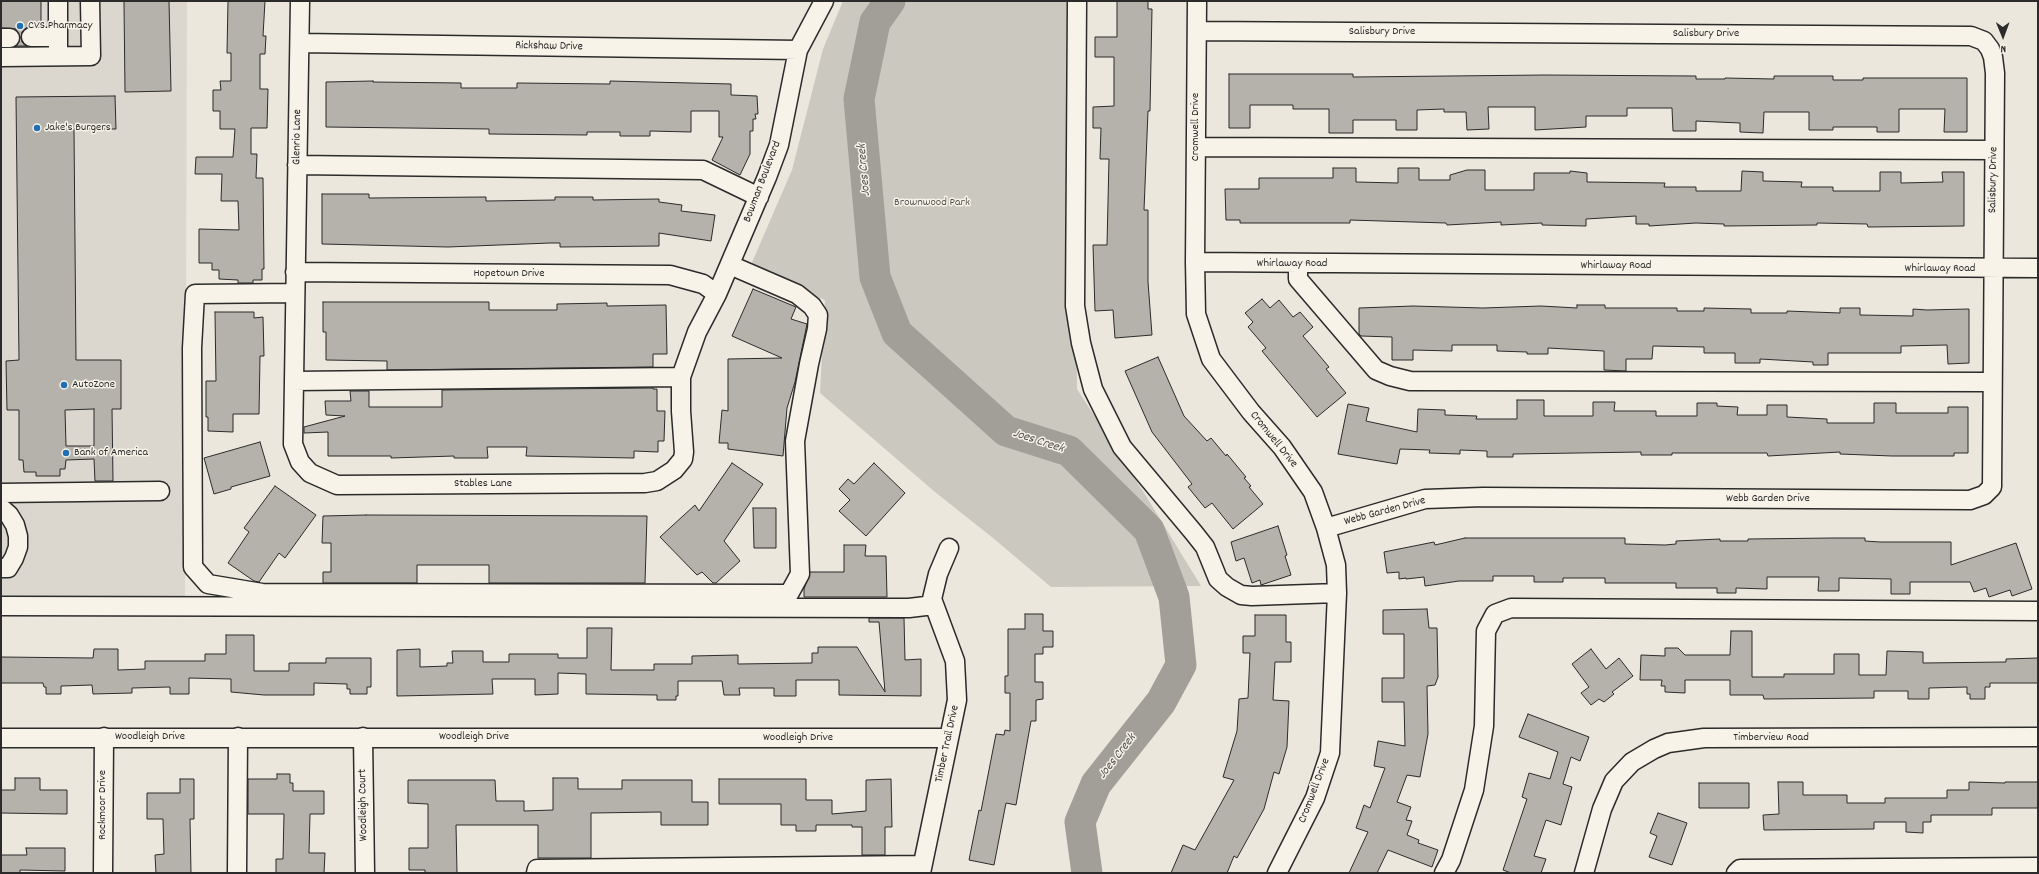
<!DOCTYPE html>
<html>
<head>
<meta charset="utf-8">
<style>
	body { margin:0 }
	#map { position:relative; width:2039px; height:874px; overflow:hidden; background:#ebe7dd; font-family:Dekko,sans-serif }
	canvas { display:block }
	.frame { position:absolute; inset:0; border:2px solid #2b2b2b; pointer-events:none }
	.north { position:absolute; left:1983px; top:16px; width:40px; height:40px; -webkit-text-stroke:3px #f7f3e8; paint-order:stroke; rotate:179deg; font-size:11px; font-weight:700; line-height:16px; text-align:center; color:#2b2b2b }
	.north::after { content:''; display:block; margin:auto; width:14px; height:18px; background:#2b2b2b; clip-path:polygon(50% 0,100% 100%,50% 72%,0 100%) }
</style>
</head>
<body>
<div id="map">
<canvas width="2039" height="874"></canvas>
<div class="frame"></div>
<div class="north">N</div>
</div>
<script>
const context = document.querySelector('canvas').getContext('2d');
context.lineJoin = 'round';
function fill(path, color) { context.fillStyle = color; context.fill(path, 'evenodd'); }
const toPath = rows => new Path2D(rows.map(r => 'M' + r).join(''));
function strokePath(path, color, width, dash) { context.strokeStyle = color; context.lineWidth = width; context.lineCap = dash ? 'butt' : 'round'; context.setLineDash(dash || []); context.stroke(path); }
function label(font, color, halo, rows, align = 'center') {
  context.font = font + ' Dekko,sans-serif'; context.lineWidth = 3; context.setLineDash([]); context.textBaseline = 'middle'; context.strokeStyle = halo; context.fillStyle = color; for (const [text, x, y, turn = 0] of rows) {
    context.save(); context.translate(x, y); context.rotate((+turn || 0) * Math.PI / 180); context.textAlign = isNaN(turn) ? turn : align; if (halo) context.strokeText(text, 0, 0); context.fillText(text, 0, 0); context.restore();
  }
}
const built = toPath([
	[1,1,187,1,185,607,1,610]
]);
const green = toPath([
	[843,1,1072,1,1077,389,1146,496,1201,586,1051,587,993,538,935,492,820,393,825,300,750,267,792,170,823,49]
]);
const river = toPath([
	[890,1,875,22,859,99,875,277,897,333,1006,431,1069,451,1149,530,1174,597,1181,665,1161,702,1096,784,1080,822,1087,873]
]);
const building = toPath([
	[1,1,41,1,41,26,26,28,22,32,22,42,26,46,16,46,20,38,16,29,1,28,1,1],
	[124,1,169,1,171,91,125,92,124,1],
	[228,1,265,1,263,36,266,36,265,54,260,54,260,89,268,89,267,128,251,128,251,154,257,154,256,178,263,178,264,269,262,269,262,280,253,280,253,283,238,283,238,280,219,279,219,270,212,270,212,263,199,263,199,229,239,230,238,201,221,201,222,174,195,174,196,157,233,157,235,129,220,129,220,111,213,111,213,90,221,90,220,81,231,81,231,53,227,53,228,1],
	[1117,1,1148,1,1148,9,1152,9,1150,111,1148,111,1144,210,1148,210,1148,282,1152,335,1115,338,1113,310,1095,311,1093,245,1107,245,1109,159,1100,159,1101,128,1093,128,1093,107,1114,106,1114,57,1095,57,1095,37,1117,37,1117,1],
	[1229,74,1353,74,1353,77,1545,75,1696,76,1696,79,1725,79,1725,78,1774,79,1774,76,1833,76,1833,80,1863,80,1863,78,1967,78,1967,132,1944,132,1945,109,1899,109,1899,132,1877,132,1877,127,1833,127,1833,130,1809,130,1809,112,1764,112,1763,133,1740,132,1740,123,1696,121,1696,131,1673,131,1672,108,1627,108,1627,116,1586,116,1586,127,1535,130,1535,107,1488,107,1489,129,1467,130,1466,112,1444,112,1444,109,1417,110,1417,130,1396,130,1396,120,1353,120,1353,133,1329,133,1329,109,1293,109,1293,105,1250,105,1250,128,1229,128,1229,74],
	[373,81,373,82,461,83,461,88,517,88,517,83,610,84,610,81,731,84,731,95,757,96,758,114,755,114,756,119,753,119,753,131,750,131,750,154,740,175,712,160,723,137,719,137,719,111,691,111,691,132,650,131,650,136,620,136,620,132,587,132,587,135,489,134,489,129,326,127,326,82,373,81],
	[115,96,116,129,74,129,76,360,121,360,121,409,112,409,113,481,95,481,94,459,66,460,65,469,60,469,60,476,36,476,36,472,24,472,23,460,19,460,19,410,7,410,6,361,19,360,16,97,115,96],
	[94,409,94,446,66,446,65,410,94,409],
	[1333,168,1356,168,1356,182,1398,183,1398,168,1419,168,1419,180,1450,180,1450,175,1467,170,1485,170,1485,190,1534,190,1534,173,1570,173,1570,171,1587,173,1587,182,1665,183,1664,187,1696,187,1696,191,1741,191,1742,171,1763,172,1763,181,1802,182,1801,187,1833,187,1833,191,1880,191,1880,172,1901,172,1901,183,1943,182,1942,172,1964,172,1964,226,1868,227,1867,224,1817,223,1817,225,1724,226,1724,224,1696,223,1649,226,1649,224,1636,224,1636,216,1586,219,1586,226,1542,225,1542,223,1501,225,1501,222,1447,225,1446,223,1350,220,1350,223,1240,223,1240,220,1226,220,1225,189,1259,189,1259,178,1333,178,1333,168],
	[322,194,369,194,369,198,486,197,486,201,555,200,555,197,593,197,593,200,659,199,659,202,682,205,681,211,715,215,711,241,659,233,659,246,560,247,560,243,550,243,448,247,322,244,322,194],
	[753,289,796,307,791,319,807,324,795,382,787,408,783,456,728,449,728,443,719,443,722,410,728,411,728,359,782,358,732,336,753,289],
	[1262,299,1270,308,1279,300,1293,317,1300,312,1313,327,1303,336,1329,367,1326,369,1346,393,1317,417,1262,351,1266,348,1248,327,1253,322,1245,313,1262,299],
	[323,302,489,302,489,310,557,310,557,304,607,303,607,306,666,305,667,354,653,354,653,367,387,370,387,361,326,360,326,332,323,332,323,302],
	[1577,305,1605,305,1605,308,1677,308,1677,311,1704,311,1704,308,1751,309,1751,313,1787,313,1787,311,1840,313,1840,308,1860,308,1860,315,1913,316,1913,309,1927,310,1969,309,1969,363,1948,364,1947,345,1901,346,1901,353,1828,353,1828,365,1813,365,1813,362,1760,359,1760,363,1735,363,1735,353,1704,353,1704,347,1653,346,1652,359,1626,359,1626,371,1604,370,1604,351,1548,348,1548,354,1527,354,1527,352,1497,351,1497,345,1452,345,1452,351,1413,350,1413,360,1392,360,1392,337,1361,336,1359,334,1359,308,1413,306,1483,308,1541,306,1577,308,1577,305],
	[215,312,254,312,254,318,263,317,264,356,260,356,259,414,233,414,233,432,208,431,208,417,206,417,206,381,216,381,215,312],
	[1158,357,1184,416,1207,441,1211,438,1226,456,1227,454,1246,477,1244,478,1251,486,1249,487,1263,504,1233,529,1212,503,1205,508,1188,487,1192,484,1152,432,1125,371,1158,357],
	[653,388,653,389,657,389,657,411,665,411,664,441,658,441,658,452,634,451,634,458,526,456,527,447,487,447,488,458,454,458,454,456,391,458,391,456,328,456,328,432,304,433,304,427,345,416,326,415,325,401,351,401,350,391,369,391,369,407,442,407,442,390,653,388],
	[1517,400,1544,400,1544,416,1593,416,1593,402,1615,402,1614,411,1656,411,1656,416,1697,416,1697,403,1717,403,1717,406,1738,407,1737,415,1767,415,1767,405,1787,405,1787,417,1827,419,1827,423,1874,423,1874,403,1896,403,1896,413,1948,413,1948,407,1968,407,1968,453,1954,453,1954,456,1892,456,1840,454,1840,452,1768,456,1767,453,1672,453,1672,455,1641,455,1641,452,1513,454,1513,457,1487,457,1487,451,1460,450,1460,454,1429,453,1430,450,1400,449,1397,464,1338,454,1348,404,1369,408,1366,421,1417,432,1418,409,1445,410,1445,415,1477,416,1476,419,1517,419,1517,400],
	[260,442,270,476,231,487,231,489,214,494,204,458,260,442],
	[732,463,763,484,724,541,740,561,716,583,713,583,702,572,697,575,660,537,695,505,699,511,732,463],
	[874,463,905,493,866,536,839,511,850,500,839,489,848,479,854,484,874,463],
	[275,486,316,515,285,558,279,553,259,582,254,581,228,563,249,532,244,528,275,486],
	[753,508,776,508,776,548,754,548,753,508],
	[366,515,647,516,645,583,489,583,489,565,417,565,417,583,323,583,323,572,331,572,331,543,322,543,323,516,366,515],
	[1278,526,1287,555,1285,556,1291,575,1261,585,1260,580,1252,583,1244,558,1236,561,1231,542,1278,526],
	[1465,538,1625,538,1625,544,1665,545,1676,544,1676,541,1720,539,1720,541,1748,541,1748,539,1833,538,1865,538,1865,541,1880,542,1951,542,1951,565,2016,543,2032,589,2012,596,2010,590,1989,597,1986,588,1974,592,1970,582,1910,582,1910,594,1891,594,1891,579,1839,578,1839,591,1818,591,1819,577,1767,577,1767,589,1736,588,1736,593,1717,593,1717,588,1676,588,1676,583,1605,583,1605,578,1563,578,1563,582,1534,582,1534,576,1493,576,1493,581,1459,581,1425,586,1424,577,1406,579,1406,578,1399,579,1399,572,1387,573,1384,552,1434,542,1435,545,1465,538],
	[844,545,866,545,865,556,886,556,887,597,804,597,804,589,810,572,844,572,844,545],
	[1427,609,1429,628,1437,628,1438,677,1435,685,1427,686,1428,734,1420,777,1407,775,1397,802,1411,807,1406,820,1412,821,1407,835,1419,840,1418,843,1438,850,1432,867,1388,850,1377,873,1349,873,1368,832,1356,828,1364,805,1370,808,1385,768,1374,766,1378,741,1405,746,1404,702,1382,702,1382,678,1404,678,1404,634,1383,634,1383,610,1427,609],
	[1025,614,1043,614,1043,631,1053,631,1053,647,1043,647,1043,654,1035,654,1035,682,1043,682,1043,699,1036,700,1036,721,1031,721,1016,805,1006,803,994,865,969,860,979,810,981,811,996,734,1004,735,1005,730,1010,731,1010,693,1005,693,1005,676,1008,676,1008,629,1025,629,1025,614],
	[1255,615,1286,615,1286,642,1291,642,1291,662,1275,662,1273,700,1289,701,1287,747,1279,774,1274,772,1264,809,1237,858,1234,856,1227,873,1171,873,1183,845,1195,850,1234,780,1223,777,1237,731,1239,699,1248,698,1250,653,1243,653,1243,636,1255,636,1255,615],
	[869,618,904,618,905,660,921,659,921,696,839,695,839,680,796,680,796,696,774,696,774,688,739,688,740,695,724,695,722,681,678,681,678,696,676,696,676,700,657,700,657,695,586,694,586,674,558,673,558,694,535,695,535,679,492,679,493,694,397,696,397,650,420,649,420,667,447,666,447,663,453,663,452,651,483,651,483,662,509,662,509,654,558,654,558,658,587,658,587,628,612,628,611,670,654,670,654,664,692,664,692,656,738,655,738,664,812,663,812,653,818,653,818,647,857,647,885,692,879,622,869,622,869,618],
	[1731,631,1752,631,1752,677,1784,677,1784,674,1834,674,1834,654,1859,654,1859,675,1886,675,1887,651,1923,652,1923,663,2006,662,2006,659,2038,658,2038,683,1990,683,1990,687,1985,687,1985,699,1970,699,1970,694,1967,694,1967,687,1929,688,1929,699,1908,699,1908,691,1874,691,1874,698,1764,699,1763,695,1730,695,1730,680,1685,680,1685,693,1665,692,1665,686,1661,686,1662,680,1640,680,1641,655,1665,656,1665,648,1678,648,1685,655,1730,655,1731,631],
	[226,635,254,635,254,671,289,671,289,663,326,663,326,658,371,658,371,687,367,687,367,694,350,694,350,689,347,689,347,684,314,683,314,695,264,695,231,692,231,679,189,678,189,694,170,694,170,687,132,688,132,693,93,694,92,685,61,686,61,694,46,694,46,687,44,687,43,683,1,683,1,657,93,658,94,649,118,649,118,670,145,669,145,661,205,661,205,654,226,654,226,635],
	[1591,649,1606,669,1619,658,1633,676,1612,692,1614,694,1604,702,1599,699,1591,705,1581,693,1589,687,1572,664,1591,649],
	[1528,714,1589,737,1580,761,1571,757,1563,784,1572,787,1561,825,1546,820,1534,856,1546,859,1541,873,1511,873,1503,870,1527,799,1522,797,1529,773,1550,779,1558,752,1519,737,1528,714],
	[277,774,290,774,290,783,293,783,293,791,324,791,324,814,310,814,309,853,325,853,324,873,276,873,276,859,283,859,284,814,248,814,248,779,277,779,277,774],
	[15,778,40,778,40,790,67,790,67,814,1,813,1,790,15,790,15,778],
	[553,778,578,778,578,789,622,789,622,780,692,780,692,802,708,802,708,825,661,825,661,812,591,813,591,858,538,858,538,825,456,825,457,873,425,873,425,870,409,870,409,848,428,848,428,804,408,803,408,780,495,780,496,801,524,801,524,811,553,810,553,778],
	[180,779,194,779,194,819,190,819,191,873,156,873,155,855,164,854,163,819,147,819,147,793,180,793,180,779],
	[719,779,806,779,806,800,832,800,832,814,866,811,866,780,891,779,892,827,885,827,885,855,862,855,862,827,852,827,852,825,816,825,816,831,796,831,796,825,781,825,781,804,719,804,719,779],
	[1778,782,1803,782,1803,795,1847,795,1847,803,1885,803,1885,798,1947,798,1947,790,1969,790,1969,782,2005,783,2005,782,2038,782,2038,808,1992,808,1992,815,1931,815,1931,822,1923,822,1923,833,1906,832,1906,822,1874,822,1874,829,1764,830,1763,815,1779,814,1778,782],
	[1699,783,1749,783,1749,808,1699,808,1699,783],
	[1658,813,1687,823,1672,865,1649,857,1657,836,1650,833,1658,813],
	[26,848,65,848,65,871,20,870,20,873,1,873,1,855,27,855,26,848]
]);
const minor = toPath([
	[58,1,58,56],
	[300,1,293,444,300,462,310,473,337,485,645,483,657,481,674,470,683,459,684,452,681,411,681,377,697,332,717,294,767,177,779,145,798,50,824,1],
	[1077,1,1075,306,1081,343,1093,389,1122,447,1194,533,1205,547,1218,579,1227,587,1241,595,1252,596,1337,593],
	[1197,1,1195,262,1196,314,1211,359,1251,412,1282,447,1313,492,1326,528,1336,565,1337,593,1330,753,1315,798,1277,873],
	[1197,31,1971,36,1984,41,1990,49,1993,57,1995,73,1992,487,1984,495,1970,500,1483,497,1425,499,1326,528],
	[31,37,58,37],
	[1,38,10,38],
	[300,43,798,50],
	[1,57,91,56,90,1],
	[1196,147,1994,150],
	[297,165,703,170,759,197],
	[1195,262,2038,268],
	[1298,264,1298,279,1376,370,1390,376,1410,381,1992,382],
	[295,272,670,275,703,284,717,294],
	[295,293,195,294,192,348,193,567,208,584,262,593,789,594,800,574,795,441,809,364,817,329,818,315,812,306,797,294,730,265],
	[294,381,681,377],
	[1,493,160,491],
	[1,508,9,515,15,525,18,536,18,547,14,558,8,568,1,568],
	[1,606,909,608,934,605],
	[363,737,365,873],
	[1,738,948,738],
	[103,873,104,737],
	[237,873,238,737],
	[536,873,537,869,922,865],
	[921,873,957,700,955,661,932,599,938,574,949,548],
	[1444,873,1451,860,1474,790,1484,726,1486,631,1495,614,1511,608,2038,611],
	[1584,873,1602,809,1614,781,1632,762,1654,749,1668,743,1704,738,2038,737],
	[1736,873,1740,869,2038,867]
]);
const markers = [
	[20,26,4,"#1f6fb2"],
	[37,128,4,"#1f6fb2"],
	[64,385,4,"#1f6fb2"],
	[66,453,4,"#1f6fb2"]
];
const poiNames = [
	["CVS Pharmacy",28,26],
	["Jake's Burgers",45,128],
	["AutoZone",72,385],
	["Bank of America",74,453]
];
const streetNames = [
	["Salisbury Drive",1382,32],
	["Salisbury Drive",1706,34],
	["Rickshaw Drive",549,47,1],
	["Cromwell Drive",1196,127,-90],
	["Glenrio Lane",298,137,-89],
	["Salisbury Drive",1994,180,-89],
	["Bowman Boulevard",763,182,-69],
	["Whirlaway Road",1292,264],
	["Whirlaway Road",1616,266],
	["Whirlaway Road",1940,269],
	["Hopetown Drive",509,274],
	["Cromwell Drive",1273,440,51],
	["Stables Lane",483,484],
	["Webb Garden Drive",1768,499],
	["Webb Garden Drive",1385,512,-15],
	["Woodleigh Drive",150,737],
	["Woodleigh Drive",474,737],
	["Woodleigh Drive",798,738],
	["Timberview Road",1771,738],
	["Timber Trail Drive",948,744,-78],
	["Cromwell Drive",1315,791,-69],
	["Rockmoor Drive",103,805,-90],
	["Woodleigh Court",364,805,-91]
];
const parkNames = [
	["Brownwood Park",932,203]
];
const waterNames = [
	["Joes Creek",865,170,-95],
	["Joes Creek",1038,442,18],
	["Joes Creek",1118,757,-52]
];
fill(built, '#dbd7ce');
fill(green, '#cbc8bf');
strokePath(river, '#a29f98', 31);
fill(building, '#b5b2ab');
strokePath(building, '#2b2b2b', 1);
strokePath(minor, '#2b2b2b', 21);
strokePath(minor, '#f7f3e8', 18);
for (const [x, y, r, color] of markers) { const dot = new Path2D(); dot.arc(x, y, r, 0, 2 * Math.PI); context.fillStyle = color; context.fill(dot); strokePath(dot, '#f7f3e8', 1.5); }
label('12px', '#2b2b2b', '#f7f3e8', poiNames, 'left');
label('12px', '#2b2b2b', '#f7f3e8', streetNames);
label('12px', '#535250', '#f7f3e8', parkNames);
label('italic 13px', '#555451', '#f7f3e8', waterNames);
</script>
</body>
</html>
